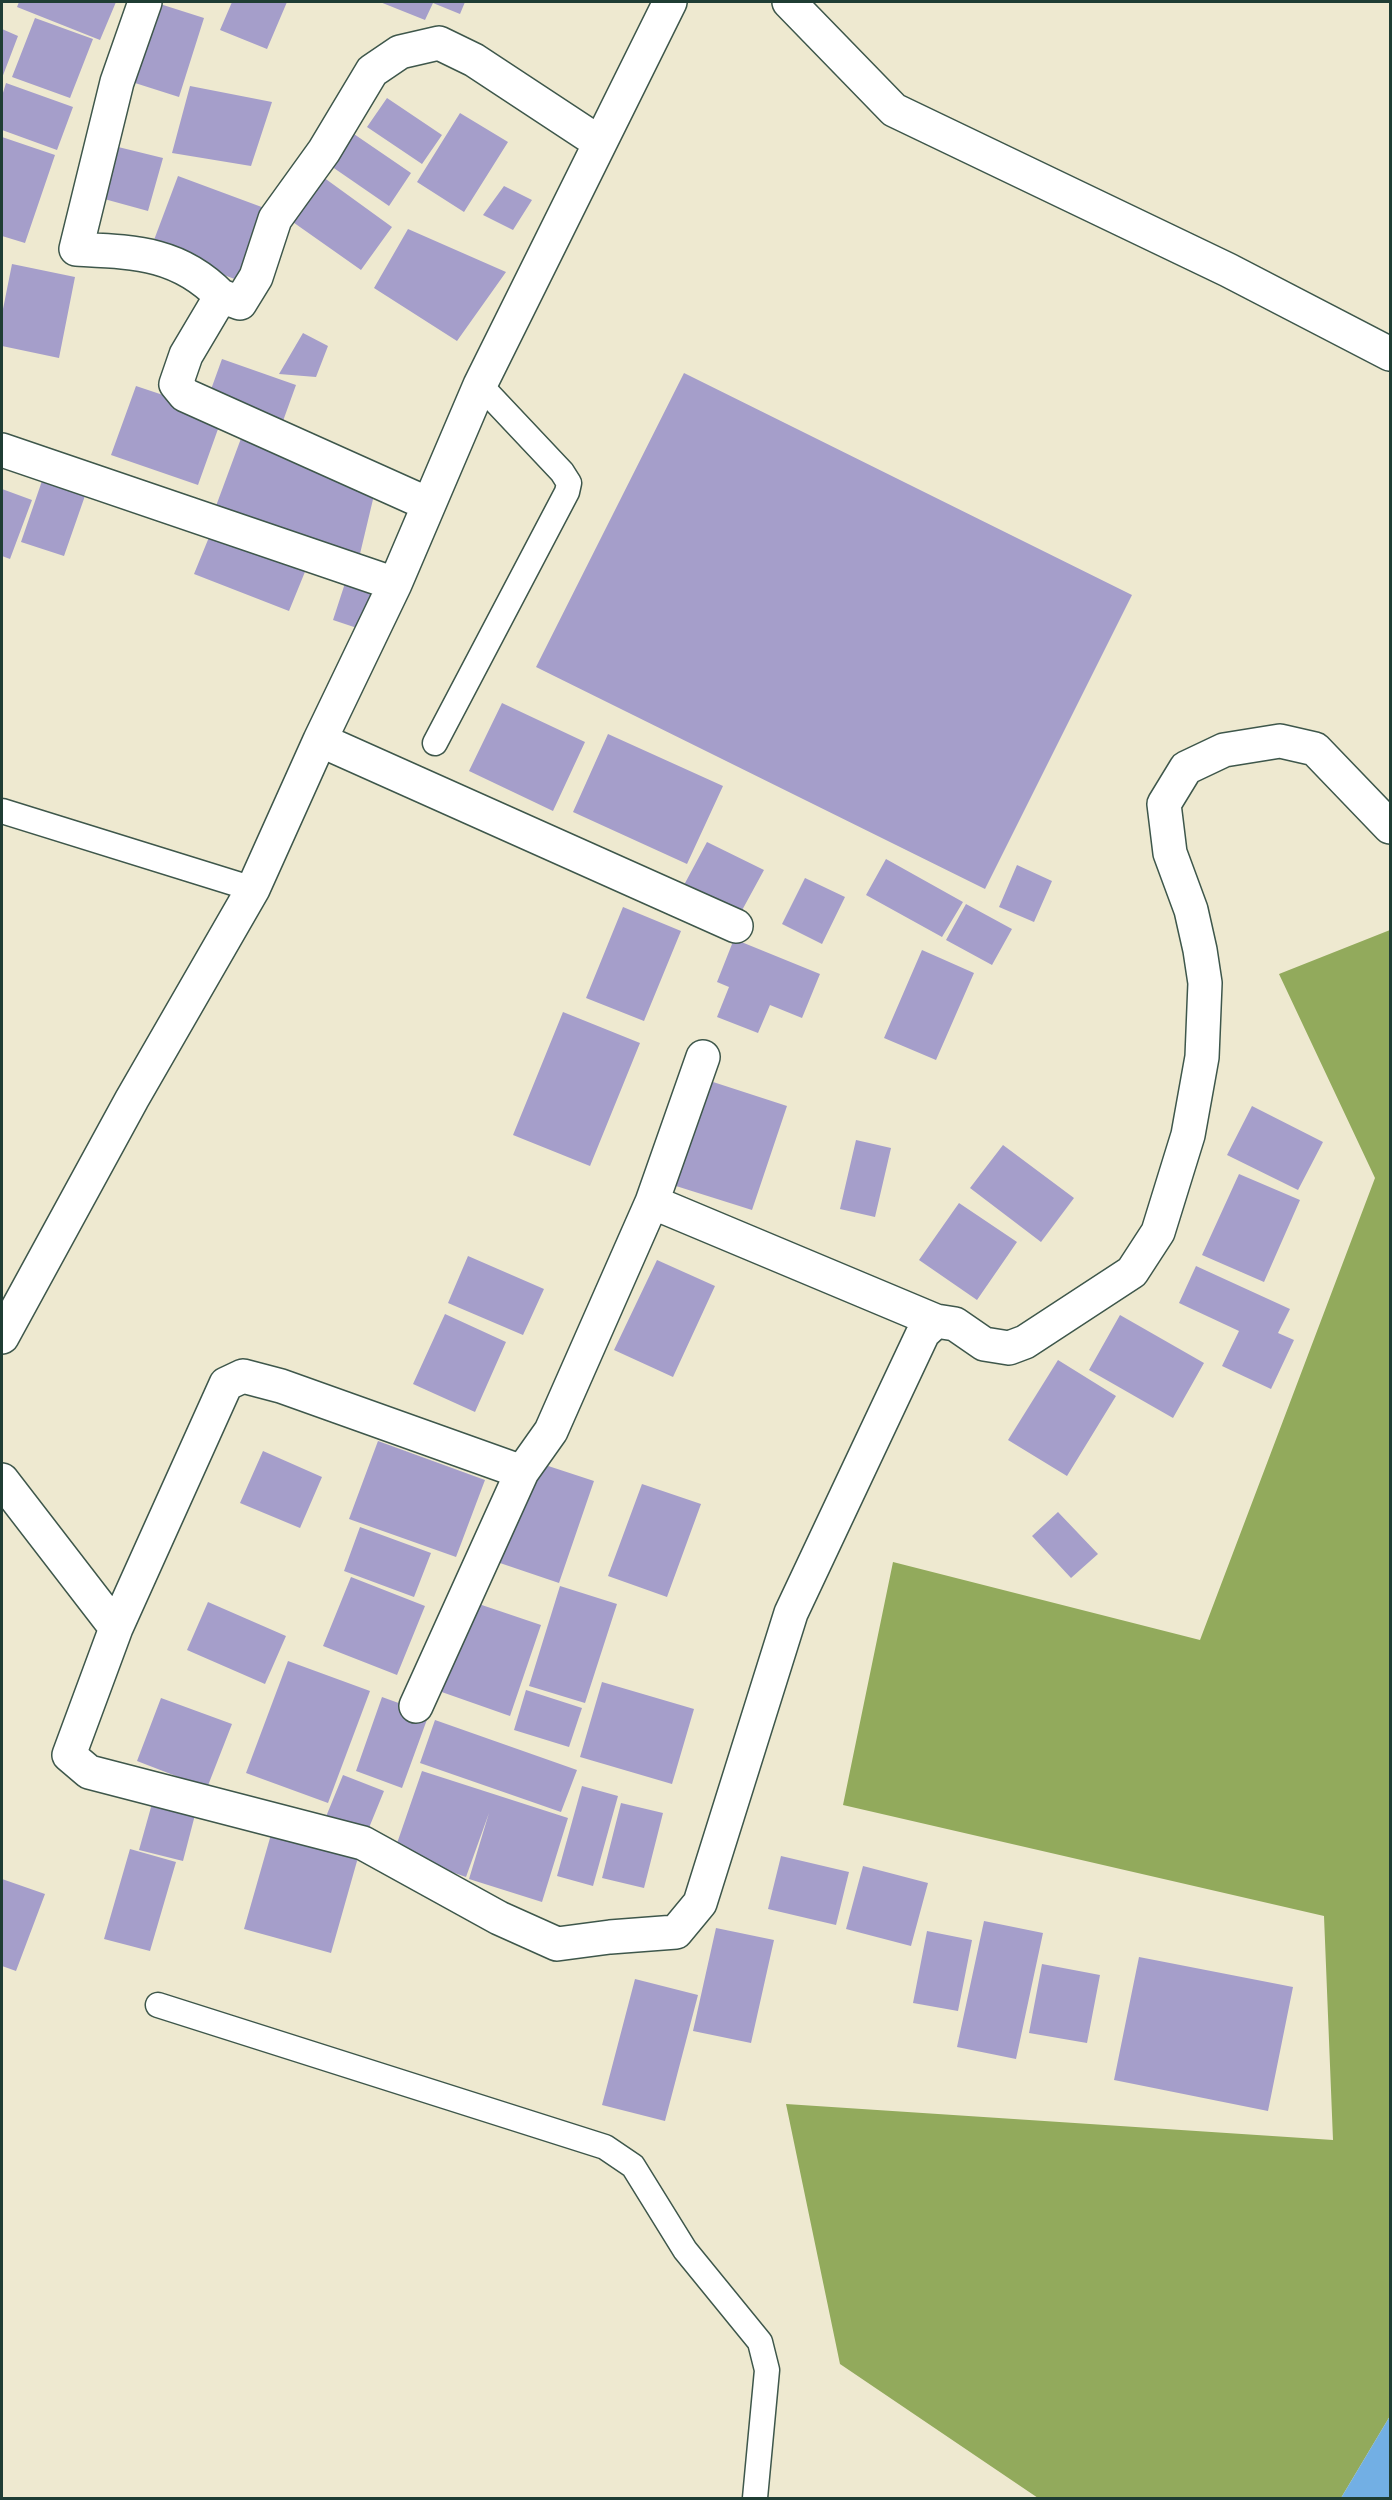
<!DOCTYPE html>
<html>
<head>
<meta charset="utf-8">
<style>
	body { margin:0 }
	#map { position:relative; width:1392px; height:2500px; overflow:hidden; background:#eee9d0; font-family:Dekko,sans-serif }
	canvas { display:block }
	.frame { position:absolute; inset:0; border:3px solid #1f3d34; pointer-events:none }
</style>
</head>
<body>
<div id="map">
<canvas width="1392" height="2500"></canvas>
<div class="frame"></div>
</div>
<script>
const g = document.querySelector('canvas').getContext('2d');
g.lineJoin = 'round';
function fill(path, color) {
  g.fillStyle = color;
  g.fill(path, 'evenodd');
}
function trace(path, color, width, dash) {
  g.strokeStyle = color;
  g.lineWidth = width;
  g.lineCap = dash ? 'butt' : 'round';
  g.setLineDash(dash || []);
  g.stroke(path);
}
const forest = new Path2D(`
	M1390 930V2416L1341 2498H1038L840 2364 786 2104 1333 2140 1324 1916 843 1805 893 1562 1200 1640 1375 1178 1279 974Z`);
const water = new Path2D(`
	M1390 2416V2498H1341Z`);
const building = new Path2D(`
	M19 2H116L100 40 17 7Z
	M232 2H287L267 49 220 30Z
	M380 2H465L460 14 433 3 425 20Z
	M160 4 204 18 179 97 135 83Z
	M35 18 93 39 70 98 12 77Z
	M2 29 18 36 2 78Z
	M6 83 73 107 57 150 2 130V96Z
	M190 86 272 102 251 166 172 153Z
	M387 98 442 135 422 164 367 127Z
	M460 113 508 142 464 212 417 182Z
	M351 132 411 173 389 206 328 164Z
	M2 137 55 155 25 243 2 236Z
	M110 145 163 158 148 211 97 197Z
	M178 176 267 209 240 281 151 248Z
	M323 177 392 227 361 270 290 220Z
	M504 186 532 200 513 230 483 215Z
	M408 229 506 272 457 341 374 288Z
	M12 264 75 277 59 358 2 346V314Z
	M303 333 328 346 316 377 279 374Z
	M222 359 296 385 283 421 209 395Z
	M684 373 1132 595 985 889 536 667Z
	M136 386 223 415 198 485 111 455Z
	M243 433 375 491 359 558 216 506Z
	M44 475 87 490 64 556 21 542Z
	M2 489 32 500 10 559 2 556Z
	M214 525 309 562 289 611 194 574Z
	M348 574 374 583 360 629 333 620Z
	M502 703 585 742 553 811 469 771Z
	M608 734 723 786 687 864 573 812Z
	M707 842 764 870 740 914 684 885Z
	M886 859 963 902 942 937 866 895Z
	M1017 865 1052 881 1034 922 999 907Z
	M805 878 845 897 822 944 782 924Z
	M966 904 1012 929 992 965 946 940Z
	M623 907 681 931 644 1021 586 998Z
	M734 939 820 974 802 1018 770 1005 758 1033 717 1017 729 987 717 982Z
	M922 950 974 973 936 1060 884 1038Z
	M563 1012 640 1043 590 1166 513 1135Z
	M710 1081 787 1106 752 1210 676 1186Z
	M1252 1106 1323 1142 1298 1190 1227 1155Z
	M856 1140 891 1148 875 1217 840 1209Z
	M1003 1145 1074 1198 1041 1242 970 1188Z
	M1239 1174 1300 1200 1264 1282 1202 1255Z
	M959 1203 1017 1242 977 1300 919 1260Z
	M468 1256 544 1289 523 1335 448 1303Z
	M657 1260 715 1286 673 1377 614 1350Z
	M1196 1266 1290 1309 1278 1333 1294 1340 1271 1389 1222 1366 1239 1331 1179 1303Z
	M445 1314 506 1342 475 1412 413 1384Z
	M1120 1315 1204 1363 1173 1418 1089 1370Z
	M1058 1360 1116 1396 1067 1476 1008 1440Z
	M378 1441 485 1480 456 1557 349 1519Z
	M263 1451 322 1477 300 1528 240 1503Z
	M533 1461 594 1481 559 1583 497 1562Z
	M642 1484 701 1504 667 1597 608 1576Z
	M1058 1512 1098 1554 1071 1578 1032 1536Z
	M360 1527 431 1553 414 1597 344 1571Z
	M351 1577 425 1606 397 1675 323 1646Z
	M560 1586 617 1604 585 1703 529 1686Z
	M467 1600 541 1625 510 1716 436 1690Z
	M208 1602 286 1636 265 1684 187 1650Z
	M288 1661 370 1691 328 1803 246 1773Z
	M602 1682 694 1709 672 1784 580 1757Z
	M526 1690 582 1708 569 1747 514 1730Z
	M382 1697 429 1714 402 1788 356 1771Z
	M161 1698 232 1724 207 1788 137 1761Z
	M435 1720 577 1770 561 1812 420 1763Z
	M422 1771 568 1818 542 1902 469 1879 489 1813 466 1877 394 1852Z
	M343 1775 384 1791 364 1840 323 1824Z
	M582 1786 618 1796 593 1886 557 1876Z
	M153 1800 196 1811 183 1861 139 1850Z
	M621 1803 663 1813 644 1888 602 1878Z
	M274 1824 361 1847 331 1953 244 1929Z
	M130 1849 176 1862 150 1951 104 1939Z
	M781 1856 849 1872 836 1925 768 1909Z
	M863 1866 928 1883 911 1946 846 1929Z
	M2 1879 45 1894 16 1971 2 1966Z
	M984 1921 1043 1933 1016 2059 957 2047Z
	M716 1928 774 1940 751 2043 693 2031Z
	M927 1931 972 1940 958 2011 913 2003Z
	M1139 1957 1293 1987 1268 2111 1114 2080Z
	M1042 1964 1100 1975 1087 2043 1029 2033Z
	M635 1979 698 1995 665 2121 602 2105Z`);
const lane = new Path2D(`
	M435 743 567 492 569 483 562 472 480 385
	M2 811 253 889
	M158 2005 605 2147 633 2166 685 2250 760 2342 767 2370 755 2498`);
const street = new Path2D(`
	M145 2 117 82 76 249C133 252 178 252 221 296
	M789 2 894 110 1228 270 1390 354
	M2 450 395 584
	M428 504 185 395 176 384 186 355 221 296 240 303 256 277 275 219 324 151 372 71 400 52 439 43 474 60 600 143
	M320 740 736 926
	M652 1202 936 1321
	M2 1337 132 1099 253 889 320 740 395 584 480 385 670 2
	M2 1480 116 1628 69 1755 89 1772 363 1843 499 1918 557 1944 610 1937 676 1932 700 1903 791 1613 923 1333 936 1321 955 1324 984 1344 1009 1348 1025 1342 1132 1272 1158 1232 1188 1135 1202 1057 1205 983 1200 950 1191 910 1170 853 1164 804 1186 768 1224 750 1280 741 1315 749 1390 827
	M116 1628 226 1384 243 1376 281 1386 522 1472 551 1431 652 1202 703 1057
	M416 1706 522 1472`);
fill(forest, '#92aa5c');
fill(water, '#72afe4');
fill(building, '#a59eca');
trace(lane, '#3e574b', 27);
trace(street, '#3e574b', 36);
trace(lane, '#fff', 24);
trace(street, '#fff', 33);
</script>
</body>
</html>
